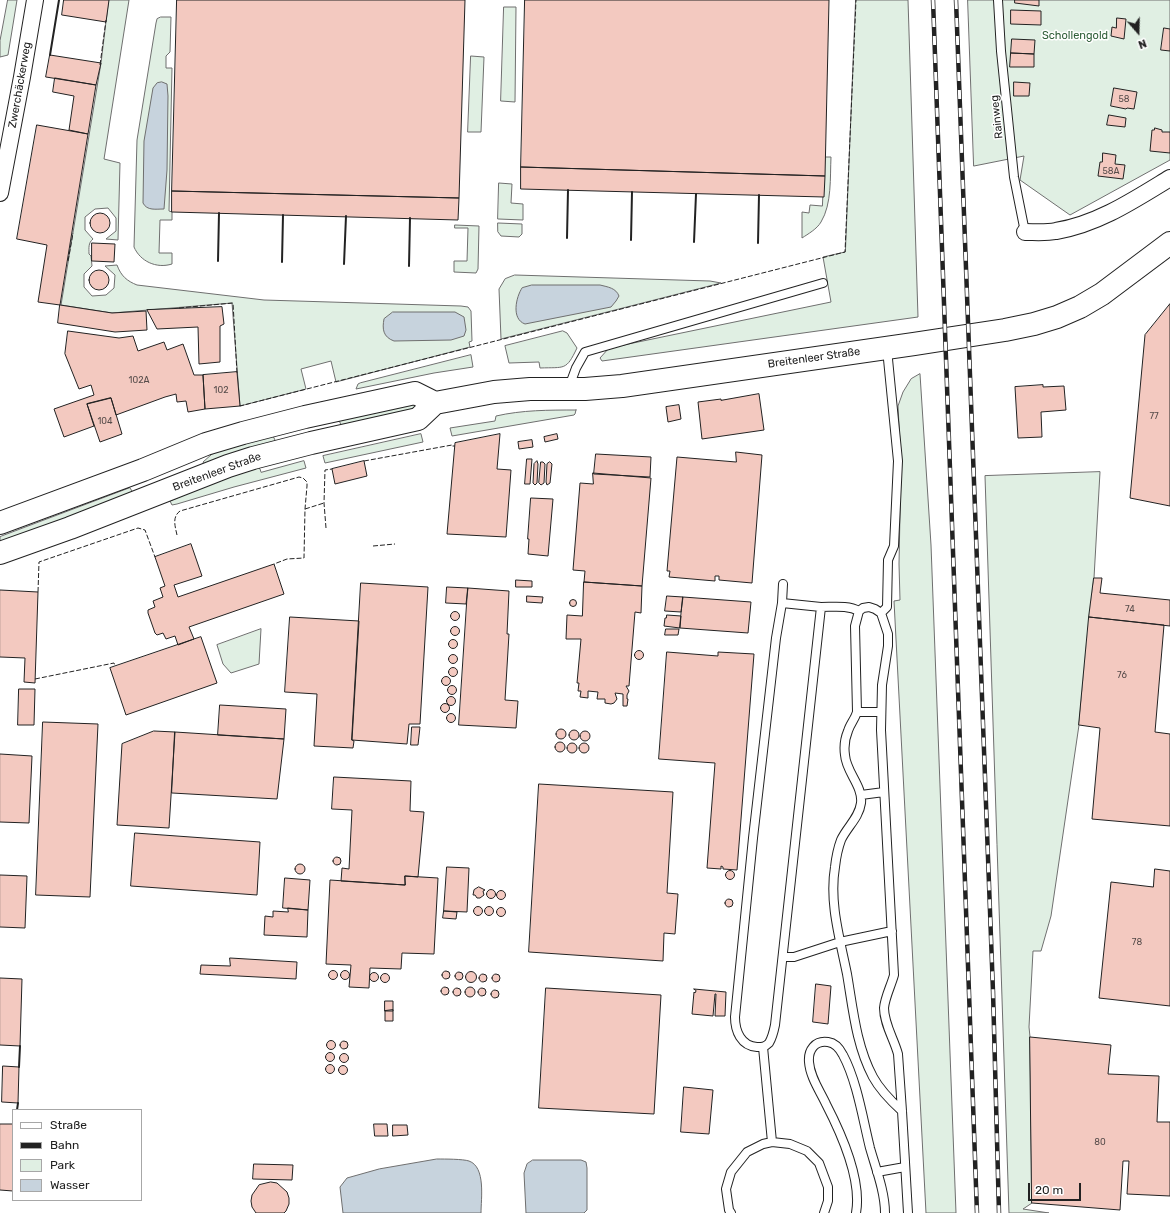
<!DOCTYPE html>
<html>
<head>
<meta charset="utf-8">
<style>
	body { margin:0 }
	#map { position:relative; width:1170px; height:1213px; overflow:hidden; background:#fff; font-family:Rubik,sans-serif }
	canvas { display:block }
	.legend { position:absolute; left:12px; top:1109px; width:130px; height:92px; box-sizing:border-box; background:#fff; border:1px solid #a7a7a7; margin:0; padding:5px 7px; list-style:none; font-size:12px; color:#222 }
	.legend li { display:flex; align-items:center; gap:8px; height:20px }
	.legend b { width:20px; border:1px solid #a7a7a7 }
	.north { position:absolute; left:1118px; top:12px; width:40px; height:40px; -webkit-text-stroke:3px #fff; paint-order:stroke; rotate:160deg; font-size:11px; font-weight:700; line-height:16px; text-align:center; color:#222 }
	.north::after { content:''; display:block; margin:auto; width:14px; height:18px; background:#222; clip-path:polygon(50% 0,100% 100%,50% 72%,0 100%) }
	.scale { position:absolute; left:1028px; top:1183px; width:53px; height:18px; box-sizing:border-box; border:2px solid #222; border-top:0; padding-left:5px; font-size:12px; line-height:14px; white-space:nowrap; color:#222; -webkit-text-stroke:3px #fff; paint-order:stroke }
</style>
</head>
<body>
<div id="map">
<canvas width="1170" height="1213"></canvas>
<ul class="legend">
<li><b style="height:5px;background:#fff"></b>Straße</li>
<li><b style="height:5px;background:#222"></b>Bahn</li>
<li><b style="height:11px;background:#e0efe3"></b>Park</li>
<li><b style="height:11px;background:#c7d3dd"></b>Wasser</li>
</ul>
<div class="north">N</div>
<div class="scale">20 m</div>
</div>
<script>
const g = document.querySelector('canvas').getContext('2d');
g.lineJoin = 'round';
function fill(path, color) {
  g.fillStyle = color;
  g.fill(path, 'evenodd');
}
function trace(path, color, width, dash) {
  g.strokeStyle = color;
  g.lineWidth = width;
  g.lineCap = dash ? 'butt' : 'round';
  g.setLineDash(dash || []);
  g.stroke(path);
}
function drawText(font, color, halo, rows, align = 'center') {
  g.font = font + ' Rubik,sans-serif';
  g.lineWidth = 3;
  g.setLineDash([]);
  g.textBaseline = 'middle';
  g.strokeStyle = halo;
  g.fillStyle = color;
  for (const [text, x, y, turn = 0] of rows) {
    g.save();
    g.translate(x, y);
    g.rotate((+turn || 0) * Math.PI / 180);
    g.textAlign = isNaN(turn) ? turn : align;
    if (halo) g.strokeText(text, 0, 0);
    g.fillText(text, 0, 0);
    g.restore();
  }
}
const green = new Path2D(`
	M8 0H17L8 55 0 57V41Z
	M109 0H129L104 159 120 163 118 240 106 239 116 231V218L108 208 95 209 85 217V230L93 239C88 243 89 248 89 254L91 256 92 266 84 274V287L92 296 106 295 114 288 115 275 105 266 117 265C121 276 127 281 137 285L264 300 461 306 468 307 471 311 472 341 469 342 470 347 336 382 331 361 301 369 306 389 240 406 232 303 112 313 61 305 101 63Z
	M856 0H908L918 317 602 361 600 358 609 348 831 302 823 257 845 252Z
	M968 0H1170V160L1070 215 1020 180 1024 156 974 166Z
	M504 7H516L515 102 501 101Z
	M161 17H171L170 52 166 56V68H172L169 211 172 212V220H160L159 253H172V264C156 269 140 261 134 247L137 140 156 23 157 19Z
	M471 56 484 57 481 132H468Z
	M825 157H831C830 177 832 204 821 222 817 229 808 234 802 238V212L809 213 810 205 822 206Z
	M499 183 512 184 511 203 523 204V220L498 219Z
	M498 223 522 224V234L519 237 501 236 498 232Z
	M455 225 479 226 478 269 476 273 454 272V261H467L468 228H455Z
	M515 275 710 281 721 283 501 339 499 289 505 279Z
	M563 331 567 333 577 348C566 371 565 367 540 368L539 362 509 363 505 346Z
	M471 355 473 367 434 373 356 389 358 384 360 383Z
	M920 374 931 545 956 1213H926L894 601 900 600 899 564 901 463 898 406 903 392 911 379Z
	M413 403 416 406V409L341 425 339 420Z
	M576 410 575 414 574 415 452 436 450 428 495 421 496 416C522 410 549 410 576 410Z
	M421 434 423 442 325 463 323 456Z
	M273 436 275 440 274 442 204 464 203 462 212 454 222 449Z
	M304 461 306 468 234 487 177 504 172 505 170 501 215 482 258 467 260 469 261 472Z
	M1100 472 1094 578 1079 725 1051 916 1041 951H1033L1029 1027 1030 1037 1032 1203 1023 1209 1049 1213H1009L985 476Z
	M130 488 132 491 133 493 0 544V537Z
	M261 629 259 664 231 673 223 664 217 645Z`);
const water = new Path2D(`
	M162 82 167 84 168 96 167 170 164 209C156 209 147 211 143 203L144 141 153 88 157 83Z
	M532 285H600C608 287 616 288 619 296L616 301 611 307 525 324C511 319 516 297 522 288Z
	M393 312H455L464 317 466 330 464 336 451 340 394 341C383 337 382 329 384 319Z
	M437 1159C445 1159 463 1159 469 1161 486 1167 481 1199 481 1213H343L340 1187 347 1178 379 1169Z
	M533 1160H581L586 1162 587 1168V1210L584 1213H526L524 1173 527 1164Z`);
const building = new Path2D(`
	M64 0H109L106 22 62 15Z
	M177 0H465L459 198 172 191Z
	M525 0H829L825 176 521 167Z
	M1015 0H1039V6L1015 3Z
	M1011 10 1041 11V25L1011 24Z
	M1117 18 1126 19 1124 39 1111 36 1112 27 1116 28Z
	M1164 28 1170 29V51L1161 50Z
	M1012 39 1035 40 1034 54 1011 53Z
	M1011 53 1034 54V67H1010Z
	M50 55 101 63 96 85 46 77Z
	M55 78 96 85 88 134 69 130 74 96 53 92Z
	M1014 82 1030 83 1029 96H1014Z
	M1114 88 1137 92 1134 109 1127 108 1126 109 1111 106Z
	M1109 115 1126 118 1125 127 1107 125Z
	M37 125 88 134 60 305 38 302 47 245 17 239Z
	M1155 128 1162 130V132H1170V153L1150 151 1152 130H1154Z
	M1103 153 1116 155 1115 164 1125 165 1123 179 1098 176 1100 162H1102Z
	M521 167 825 176 824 197 521 189Z
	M172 191 459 198 458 220 172 212Z
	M90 223a10 10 0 1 1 20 0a10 10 0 1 1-20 0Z
	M92 243 115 244 114 262 92 261Z
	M89 280a10 10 0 1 1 20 0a10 10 0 1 1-20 0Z
	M1170 304V506L1130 498 1145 335Z
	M60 305 112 313 146 311 147 330 115 332 58 323Z
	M222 307 224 324 220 326V362L199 364 198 327 157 329 147 310Z
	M68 331 119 338 133 336 138 351 164 342 167 350 183 344 194 375H203L205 409 188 412 186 401 177 402 176 394 165 397 116 415 111 398 87 404 94 426 64 437 54 409 94 395 91 385 79 389 65 354Z
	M237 372 240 406 205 409 203 375Z
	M1043 385V387L1064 386 1066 410 1041 412 1042 437 1018 438 1015 387Z
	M759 394 764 430 702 439 698 402 721 399V400Z
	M111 398 122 434 100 442 87 404Z
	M679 405 681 419 668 422 666 407Z
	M500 434 497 469 511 470 506 537 447 534 455 443Z
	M557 434 558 439 545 442 544 437Z
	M532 440 533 447 519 449 518 442Z
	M736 452 762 455 752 583 719 580V576H715V581L669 577 670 571H667L677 457 736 462Z
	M596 454 651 457 650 477 594 474Z
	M527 459H532L530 484H525Z
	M364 461 367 476 335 484 332 469Z
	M537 461 538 464 537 483 535 485 533 483 534 464Z
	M541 462H543L545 464 544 483 541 485 539 483Z
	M550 462 552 464 550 483 547 485 546 482 547 464Z
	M593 473 651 478 642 586 584 582 585 571 573 570 580 483 593 484Z
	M531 498 553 499 548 556 528 554 529 539H528Z
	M191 544 202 576 174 585 178 597 274 564 284 594 189 627 194 639 178 645 175 636 166 639 163 633 157 635 155 633 148 613V610L155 607 153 601 163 597 160 588 165 586 155 557Z
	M1094 578H1102L1100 593 1170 600V626L1089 617Z
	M516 580 532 581V587H516Z
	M584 582 642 586 641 613 635 612 629 686H626L629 691 627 695V699H628L627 706H623V694L615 693 617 699 614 703 611 704 605 703V699H597L598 692 588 691V698L580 697 581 691H578L579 683H577L581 639H566L567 615 582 616Z
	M361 583 428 587 420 724H409L407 744 352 740Z
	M447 587 468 588 466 604 446 603Z
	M468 588 509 591 507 634H509L505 700 518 701 516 728 459 725Z
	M0 590 38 592 35 683 24 682 25 658 0 657Z
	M527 596 543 597 542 603 527 602Z
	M667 596 683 597 681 612 665 611Z
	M683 597 751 602 748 633 680 628Z
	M569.5 603a3.5 3.5 0 1 1 7 0a3.5 3.5 0 1 1-7 0Z
	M450.5 616a4.5 4.5 0 1 1 9 0a4.5 4.5 0 1 1-9 0Z
	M667 615 681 616 680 628 664 626 665 618H666Z
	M290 617 359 621 352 740 354 741 353 748 314 746 317 694 285 692Z
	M1089 617 1164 625 1155 732 1170 734V826L1092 819 1100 728 1079 725Z
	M450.5 631a4.5 4.5 0 1 1 9 0a4.5 4.5 0 1 1-9 0Z
	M666 629H679L678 635H665Z
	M201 637 217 683 126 715 110 668Z
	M448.5 644a4.5 4.5 0 1 1 9 0a4.5 4.5 0 1 1-9 0Z
	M634.5 655a4.5 4.5 0 1 1 9 0a4.5 4.5 0 1 1-9 0Z
	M667 652 718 656V652L754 654 737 870 723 869V867L721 866V869L707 868 715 763 659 759Z
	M448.5 659a4.5 4.5 0 1 1 9 0a4.5 4.5 0 1 1-9 0Z
	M448.5 672a4.5 4.5 0 1 1 9 0a4.5 4.5 0 1 1-9 0Z
	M441.5 681a4.5 4.5 0 1 1 9 0a4.5 4.5 0 1 1-9 0Z
	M447.5 690a4.5 4.5 0 1 1 9 0a4.5 4.5 0 1 1-9 0Z
	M19 689H35L34 725H18Z
	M446.5 701a4.5 4.5 0 1 1 9 0a4.5 4.5 0 1 1-9 0Z
	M440.5 708a4.5 4.5 0 1 1 9 0a4.5 4.5 0 1 1-9 0Z
	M220 705 286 709 284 739 218 735Z
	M446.5 718a4.5 4.5 0 1 1 9 0a4.5 4.5 0 1 1-9 0Z
	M43 722 98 724 90 897 36 895Z
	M412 727H420L418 745H411Z
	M556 734a5 5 0 1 1 10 0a5 5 0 1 1-10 0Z
	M569 735a5 5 0 1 1 10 0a5 5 0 1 1-10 0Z
	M580 736a5 5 0 1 1 10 0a5 5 0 1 1-10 0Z
	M154 731 175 732 169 828 117 825 122 744Z
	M175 732 284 739 277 799 172 793Z
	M555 747a5 5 0 1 1 10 0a5 5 0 1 1-10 0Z
	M567 748a5 5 0 1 1 10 0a5 5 0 1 1-10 0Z
	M579 748a5 5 0 1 1 10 0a5 5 0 1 1-10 0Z
	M0 754 32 756 29 823 0 822Z
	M334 777 411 781 410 811 424 812 418 877 405 876V885L341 881 342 868 349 869 352 810 332 809Z
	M539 784 673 792 667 893 678 894 675 934 664 933 663 961 529 952Z
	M135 833 260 842 257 895 131 886Z
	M333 861a4 4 0 1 1 8 0a4 4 0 1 1-8 0Z
	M295 869a5 5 0 1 1 10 0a5 5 0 1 1-10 0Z
	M447 867 469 868 467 912 444 911Z
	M1155 869 1170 871V1006L1099 998 1111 882 1153 887Z
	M725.5 875a4.5 4.5 0 1 1 9 0a4.5 4.5 0 1 1-9 0Z
	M0 875 27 876 25 928 0 927Z
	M405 876 438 878 434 954 402 953 401 969 370 968 369 988 349 987 351 965 326 964 330 880 405 885Z
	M285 878 310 880 308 910 283 908Z
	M479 887 485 890 483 891 484 895 480 898H477L475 895H473L474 890Z
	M486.5 894a4.5 4.5 0 1 1 9 0a4.5 4.5 0 1 1-9 0Z
	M496.5 895a4.5 4.5 0 1 1 9 0a4.5 4.5 0 1 1-9 0Z
	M725 903a4 4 0 1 1 8 0a4 4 0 1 1-8 0Z
	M484.5 911a4.5 4.5 0 1 1 9 0a4.5 4.5 0 1 1-9 0Z
	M473.5 911a4.5 4.5 0 1 1 9 0a4.5 4.5 0 1 1-9 0Z
	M496.5 912a4.5 4.5 0 1 1 9 0a4.5 4.5 0 1 1-9 0Z
	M288 908 308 910 307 937 264 935 265 916 273 917V911L288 912Z
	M444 911 457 912 456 919 443 918Z
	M230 958 297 962 296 979 200 974 201 965 230 966Z
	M328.5 975a4.5 4.5 0 1 1 9 0a4.5 4.5 0 1 1-9 0Z
	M340.5 975a4.5 4.5 0 1 1 9 0a4.5 4.5 0 1 1-9 0Z
	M442 975a4 4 0 1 1 8 0a4 4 0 1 1-8 0Z
	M465.5 977a5.5 5.5 0 1 1 11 0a5.5 5.5 0 1 1-11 0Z
	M455 976a4 4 0 1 1 8 0a4 4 0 1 1-8 0Z
	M369.5 977a4.5 4.5 0 1 1 9 0a4.5 4.5 0 1 1-9 0Z
	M380.5 978a4.5 4.5 0 1 1 9 0a4.5 4.5 0 1 1-9 0Z
	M492 978a4 4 0 1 1 8 0a4 4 0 1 1-8 0Z
	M479 978a4 4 0 1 1 8 0a4 4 0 1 1-8 0Z
	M0 978 22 979 20 1046 0 1045Z
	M816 984 831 986 828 1024 813 1022Z
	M441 991a4 4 0 1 1 8 0a4 4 0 1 1-8 0Z
	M465 992a5 5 0 1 1 10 0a5 5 0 1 1-10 0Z
	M453 992a4 4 0 1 1 8 0a4 4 0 1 1-8 0Z
	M478 992a4 4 0 1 1 8 0a4 4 0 1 1-8 0Z
	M546 988 661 995 654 1114 539 1108Z
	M694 989 726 992 725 1016H715L716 994H715L713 1016 692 1014 694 992 695 993 696 991Z
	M491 994a4 4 0 1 1 8 0a4 4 0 1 1-8 0Z
	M385 1001H393V1011H385Z
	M393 1010V1021H385V1011Z
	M1030 1037 1111 1045 1108 1074 1159 1076 1157 1122H1170V1196L1127 1194 1129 1161H1123L1120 1210 1032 1203Z
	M326.5 1045a4.5 4.5 0 1 1 9 0a4.5 4.5 0 1 1-9 0Z
	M340 1045a4 4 0 1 1 8 0a4 4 0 1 1-8 0Z
	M325.5 1057a4.5 4.5 0 1 1 9 0a4.5 4.5 0 1 1-9 0Z
	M339.5 1058a4.5 4.5 0 1 1 9 0a4.5 4.5 0 1 1-9 0Z
	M325.5 1069a4.5 4.5 0 1 1 9 0a4.5 4.5 0 1 1-9 0Z
	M338.5 1070a4.5 4.5 0 1 1 9 0a4.5 4.5 0 1 1-9 0Z
	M3 1066 19 1067 18 1103 2 1102Z
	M684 1087 713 1090 709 1134 681 1132Z
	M0 1124H13V1191L0 1190Z
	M374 1124H387L388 1136H375Z
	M393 1125H407L408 1135 393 1136Z
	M254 1164 293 1165 292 1180 253 1179Z
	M271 1182 277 1183 287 1192 289 1198V1204L286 1211 284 1213H256L252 1207 251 1201 252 1195 259 1185Z`);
const lane = new Path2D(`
	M998 0 1001 51 1014 177 1025 232
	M569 387 576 368 585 352 823 283
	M782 603 821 607 775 1025C774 1030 772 1038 769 1043 765 1047 762 1047 757 1047 741 1046 735 1031 735 1017L753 838 776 638 782 603 783 584
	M821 607C834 607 848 605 859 611
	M881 613 887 607 888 560 894 546 898 461 887 349
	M857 712H881
	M861 795 884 792
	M783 957H794L840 942 892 931
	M763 1047 772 1142
	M902 1111C891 1101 880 1090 873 1077 856 1045 853 1009 847 974 840 939 829 903 835 867 836 858 838 848 841 840 847 827 859 818 861 803 863 786 846 772 845 755 844 748 845 738 848 731 850 724 855 719 857 712L855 626 859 611 863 608 869 607 875 609 881 613 888 634V646L882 685 881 730 894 975C891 986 885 997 884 1008 884 1024 894 1039 898 1054L902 1111 908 1213
	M877 1172 905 1167
	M731 1213 729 1210 726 1189 731 1172 747 1152 763 1144 772 1142 790 1144 807 1151 819 1163 828 1187V1201L824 1213
	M856 1213C862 1180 841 1133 826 1104 820 1091 810 1077 809 1062 808 1050 815 1040 828 1042 835 1043 840 1049 843 1055 857 1081 863 1120 870 1148 876 1169 885 1192 885 1213`);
const street = new Path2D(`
	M0 193 22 77 35 0
	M1025 232C1035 232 1046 233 1056 231 1098 224 1134 200 1170 178`);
const secondary = new Path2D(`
	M0 523 143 470 206 444 243 433 305 417 415 393 435 403
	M0 553 70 528 228 466 253 458 311 443 418 419 435 403 494 392 530 389H585L622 386 914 344 1005 330 1034 324 1057 317 1080 307 1102 294 1170 243`);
const rail = new Path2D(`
	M933 0 977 1213
	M956 0 993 991 999 1213`);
const fence = new Path2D(`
	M100 65 106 20
	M68 261 73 233
	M179 308 233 303 237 373
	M240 405V406L845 252 856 0
	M364 461 452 445V446H455
	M305 509 324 503
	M326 528 324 503 325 470 332 469
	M177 535C175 526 172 517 180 511L299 477 303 478 307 482V486L305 509 304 558 287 559 274 564
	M373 546 395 544
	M38 592 39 562 138 528 145 530 155 557
	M35 679 114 663 115 666`);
const wall = new Path2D(`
	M50 55 59 0
	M567 238 568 190
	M631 240 632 192
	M694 242 696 194
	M758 243 759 195
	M218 261 219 213
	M282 262 283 215
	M344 264 346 216
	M409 266 410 218
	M19 1067 20 1046
	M17 1110 18 1103`);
const numberNames = [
	["58",1124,99],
	["58A",1111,171],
	["102A",139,380],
	["102",221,390],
	["77",1154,416],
	["104",105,421],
	["74",1130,609],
	["76",1122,675],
	["78",1137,942],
	["80",1100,1142]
];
const parkNames = [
	["Schollengold",1075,36]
];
const streetNames = [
	["Zwerchäckerweg",20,85,-80],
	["Rainweg",997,117,-96],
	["Breitenleer Straße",814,358,-8],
	["Breitenleer Straße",217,472,-20]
];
fill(green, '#e0efe3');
trace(green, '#6f6f6f', 1);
fill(water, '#c7d3dd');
trace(water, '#6f6f6f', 1);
fill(building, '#f3c9c0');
trace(building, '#222', 1);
trace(lane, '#222', 10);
trace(street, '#222', 18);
trace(secondary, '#222', 24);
trace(lane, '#fff', 8);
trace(street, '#fff', 16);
trace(secondary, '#fff', 22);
trace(rail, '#222', 4.5);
trace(rail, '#fff', 3, [9]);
trace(fence, '#222', 1, [5, 2]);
trace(wall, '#222', 2);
drawText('9px', '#564c4a', null, numberNames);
drawText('11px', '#2f5e38', '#fff', parkNames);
drawText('11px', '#222', '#fff', streetNames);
</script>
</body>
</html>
